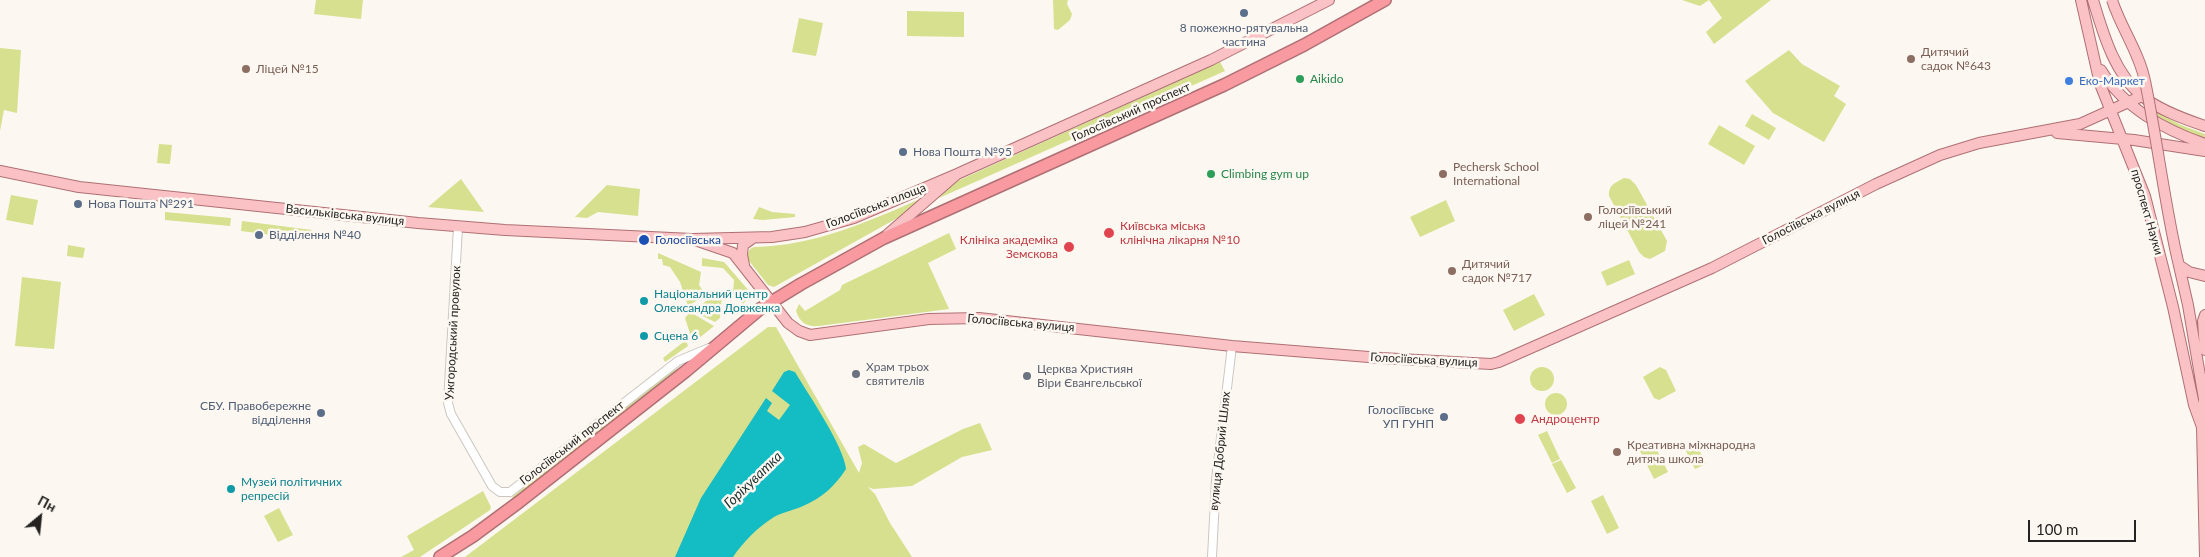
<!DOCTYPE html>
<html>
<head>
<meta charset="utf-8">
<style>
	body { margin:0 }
	#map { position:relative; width:2205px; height:557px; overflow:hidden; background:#fcf7f1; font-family:Lato,sans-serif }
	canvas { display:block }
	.north { position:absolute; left:15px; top:492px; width:50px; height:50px; -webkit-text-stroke:4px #fcf7f1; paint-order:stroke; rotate:28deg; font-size:14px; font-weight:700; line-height:20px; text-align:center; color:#252321 }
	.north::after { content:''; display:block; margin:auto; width:18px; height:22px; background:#252321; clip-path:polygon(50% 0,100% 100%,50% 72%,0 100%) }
	.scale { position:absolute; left:2028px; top:520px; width:108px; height:22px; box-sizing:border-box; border:2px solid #252321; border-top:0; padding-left:6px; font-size:15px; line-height:18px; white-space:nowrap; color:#252321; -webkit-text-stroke:4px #fcf7f1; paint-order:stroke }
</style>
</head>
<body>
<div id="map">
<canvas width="2205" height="557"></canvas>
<div class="north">Пн</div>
<div class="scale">100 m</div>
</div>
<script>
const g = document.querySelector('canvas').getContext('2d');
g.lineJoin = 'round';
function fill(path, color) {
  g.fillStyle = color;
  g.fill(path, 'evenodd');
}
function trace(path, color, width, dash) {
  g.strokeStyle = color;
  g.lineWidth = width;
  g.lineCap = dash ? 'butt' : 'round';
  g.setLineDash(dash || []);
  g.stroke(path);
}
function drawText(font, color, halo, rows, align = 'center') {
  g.font = font + ' Lato,sans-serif';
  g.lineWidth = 5;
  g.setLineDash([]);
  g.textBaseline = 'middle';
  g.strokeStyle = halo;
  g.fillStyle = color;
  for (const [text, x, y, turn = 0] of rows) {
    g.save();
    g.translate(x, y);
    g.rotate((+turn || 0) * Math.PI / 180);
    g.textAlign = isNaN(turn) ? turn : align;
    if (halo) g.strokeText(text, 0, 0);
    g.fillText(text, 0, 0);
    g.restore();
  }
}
const green = new Path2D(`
	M316 0H363L361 19 314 14Z
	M1053 0H1068L1067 4 1072 14 1070 20 1058 30 1054 29Z
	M1682 0H1771L1714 44 1706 32 1722 18 1709 0 1700 6Z
	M907 11 964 12V37L907 36Z
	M799 18 823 23 816 56 792 52Z
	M0 48 21 50 17 113 4 110 0 131Z
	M1789 50 1802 64 1840 86 1834 96 1846 104 1824 142 1773 113 1745 81Z
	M1220 62 1225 71 939 198 953 183Z
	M2155 111 2181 125 2205 134V138L2180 129 2155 115Z
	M1752 114 1776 128 1769 140 1745 126Z
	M1719 125 1755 146 1744 165 1708 144Z
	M159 144 172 145 170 164 157 163Z
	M1624 178 1630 179 1636 185 1667 241 1665 251 1650 259 1644 257 1639 252 1609 196C1608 185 1615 183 1624 178Z
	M461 179 484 212 428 207Z
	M607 185 640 189 638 216 598 212 587 218 575 217Z
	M11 195 38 200 33 225 6 220Z
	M920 199 901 216 774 287 768 285 746 257 750 249 754 247C814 246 867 222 920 199Z
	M1446 200 1455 221 1420 237 1410 217Z
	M759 207 772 212 795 214V217L763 220 753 219Z
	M165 212 231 218 230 226 165 220Z
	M242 221 312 230 311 240 241 231Z
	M949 233 956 249 928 263 949 309 819 326C807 327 800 323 796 311L799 304 805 311 840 290 842 285Z
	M68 245 85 248 83 258 67 256Z
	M658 253 701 272 699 285 706 295 688 306 680 282 670 267 663 265 662 259H658Z
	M702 258 724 262 750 292 749 297 743 304 733 292 734 280 723 268 702 266Z
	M1629 260 1635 274 1607 286 1601 272Z
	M22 277 61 282 54 349 15 346Z
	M1534 294 1545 315 1514 331 1503 310Z
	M715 295H722L720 318 715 322 692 311Z
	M690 312 714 326 693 343 685 318Z
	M768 327H776L859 473 862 463 858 447 864 444 896 463 963 429 980 423 992 450 962 457 912 486 873 489 868 487 875 494 890 523 912 557H465Z
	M686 340 688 346 665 362 663 358Z
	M681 367 514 499 512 497 669 373Z
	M1660 367 1666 370 1676 391 1659 400 1654 398 1643 377Z
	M1530 379a12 12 0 1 1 24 0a12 12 0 1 1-24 0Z
	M1545 404a11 11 0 1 1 22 0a11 11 0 1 1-22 0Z
	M1547 431 1560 459 1552 463 1538 435Z
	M1695 441 1706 464 1695 469 1684 447Z
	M1654 444 1668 472 1654 479 1640 451Z
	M1561 460 1576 488 1567 493 1552 464Z
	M483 491 491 507 490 510 420 557H401L414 550 407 536Z
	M1603 495 1619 528 1607 534 1591 501Z
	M279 508 293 535 278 542 264 516Z`);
const water = new Path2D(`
	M789 370 795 372C808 394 844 446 846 469 835 486 822 498 803 506 794 510 783 512 774 517 758 527 744 541 733 557H675L701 498 766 398 772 403 767 411 779 420 790 405 772 391 784 372Z`);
const minor = new Path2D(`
	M458 227 448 403 451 414 492 486 500 492H510L678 361 709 348
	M1212 557 1216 480 1232 346`);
const major = new Path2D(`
	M2081 0 2100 84 2145 196 2173 307 2194 405 2202 427
	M2093 0C2103 33 2114 73 2142 96 2159 110 2184 119 2205 126
	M2101 70C2124 108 2163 129 2205 144
	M2057 133 2134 140 2205 151
	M0 171 79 187 418 223 505 230 692 239 772 237 805 232 854 218 957 174
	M888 234 957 174 1211 60 1329 0
	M692 239 733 253 788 323 799 331 810 335 929 319 979 318 1232 346 1381 358 1491 364 1499 362 1712 268 1876 184 1940 155 1979 143 2080 124 2142 96
	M2177 257 2188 305 2204 399 2202 427 2205 557
	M744 265 742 255 743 245 753 238
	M2180 266 2189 272 2205 276
	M2205 315 2203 321 2205 350`);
const highway = new Path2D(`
	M440 557 473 536 519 502 686 371 760 309 801 284 884 238 1224 85 1304 45 1385 0`);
const majorBridge = new Path2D(`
	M2112 0C2121 28 2139 52 2145 81 2157 139 2164 199 2177 257`);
const markers = [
	[1244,13,5,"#5c6f8a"],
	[1911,59,5,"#8d6e63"],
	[246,69,5,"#8d6e63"],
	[1300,79,5,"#2e9e5b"],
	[2069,81,5,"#3f7fe0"],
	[903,152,5,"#5c6f8a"],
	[1211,174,5,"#2e9e5b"],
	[1443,174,5,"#8d6e63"],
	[78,204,5,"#5c6f8a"],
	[1588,217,5,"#8d6e63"],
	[1109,233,6,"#e0444e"],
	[259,235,5,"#5c6f8a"],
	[644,240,6,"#1a4fb4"],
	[1069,247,6,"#e0444e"],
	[1452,271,5,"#8d6e63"],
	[644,301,5,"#0f9aa8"],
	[644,336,5,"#0f9aa8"],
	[856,374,5,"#6b7280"],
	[1027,376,5,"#6b7280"],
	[321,413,5,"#5c6f8a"],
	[1444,417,5,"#5c6f8a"],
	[1520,419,6,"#e0444e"],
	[1617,452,5,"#8d6e63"],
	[231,489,5,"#0f9aa8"]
];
const serviceNames = [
	["8 пожежно-рятувальна",1244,28,"center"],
	["частина",1244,42,"center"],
	["Нова Пошта №95",913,152],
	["Нова Пошта №291",88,204],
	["Відділення №40",269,235],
	["СБУ. Правобережне",311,406,"right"],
	["відділення",311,420,"right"],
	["Голосіївське",1434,410,"right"],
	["УП ГУНП",1434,424,"right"]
];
const educationNames = [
	["Дитячий",1921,52],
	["садок №643",1921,66],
	["Ліцей №15",256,69],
	["Pechersk School",1453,167],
	["International",1453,181],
	["Голосіївський",1598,210],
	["ліцей №241",1598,224],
	["Дитячий",1462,264],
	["садок №717",1462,278],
	["Креативна міжнародна",1627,445],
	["дитяча школа",1627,459]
];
const leisureNames = [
	["Aikido",1310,79],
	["Climbing gym up",1221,174]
];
const shopNames = [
	["Еко-Маркет",2079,81]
];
const streetNames = [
	["Голосіївський проспект",1131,112,-24],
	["Голосіївська площа",876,206,-21],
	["проспект Науки",2147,212,74],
	["Васильківська вулиця",345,215,6],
	["Голосіївська вулиця",1811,217,-27],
	["Голосіївська вулиця",1021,323,5],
	["Ужгородський провулок",453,333,-87],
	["Голосіївська вулиця",1424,360,3],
	["Голосіївський проспект",572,443,-38],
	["вулиця Добрий Шлях",1220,451,-84]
];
const healthNames = [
	["Київська міська",1120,226],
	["клінічна лікарня №10",1120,240],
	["Клініка академіка",1058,240,"right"],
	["Земскова",1058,254,"right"],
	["Андроцентр",1531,419]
];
const transitNames = [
	["Голосіївська",655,240]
];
const cultureNames = [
	["Національний центр",654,294],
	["Олександра Довженка",654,308],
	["Сцена 6",654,336],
	["Музей політичних",241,482],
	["репресій",241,496]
];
const worshipNames = [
	["Храм трьох",866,367],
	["святителів",866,381],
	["Церква Християн",1037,369],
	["Віри Євангельської",1037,383]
];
const waterNames = [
	["Горіхуватка",753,480,-44]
];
fill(green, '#d7e08e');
fill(water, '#14bcc4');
trace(minor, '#ccc6c1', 10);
trace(major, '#af7074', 12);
trace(highway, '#af7074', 14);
trace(minor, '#fff', 8);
trace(major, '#fbc2c6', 10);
trace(highway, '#f999a0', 11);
trace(majorBridge, '#af7074', 12, []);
trace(majorBridge, '#fbc2c6', 10);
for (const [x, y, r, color] of markers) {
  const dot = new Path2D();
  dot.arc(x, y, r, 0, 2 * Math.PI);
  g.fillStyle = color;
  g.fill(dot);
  trace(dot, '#fcf7f1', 2);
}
drawText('12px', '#4e5e75', '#fcf7f1', serviceNames, 'left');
drawText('12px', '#785e54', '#fcf7f1', educationNames, 'left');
drawText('12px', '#27864d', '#fcf7f1', leisureNames, 'left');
drawText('12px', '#366cbe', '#fcf7f1', shopNames, 'left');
drawText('12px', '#252321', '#fcf7f1', streetNames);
drawText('12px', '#be3a42', '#fcf7f1', healthNames, 'left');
drawText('12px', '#164399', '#fcf7f1', transitNames, 'left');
drawText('12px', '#0d838f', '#fcf7f1', cultureNames, 'left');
drawText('12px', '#5b616d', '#fcf7f1', worshipNames, 'left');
drawText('italic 14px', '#1a3233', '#fcf7f1', waterNames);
</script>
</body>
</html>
